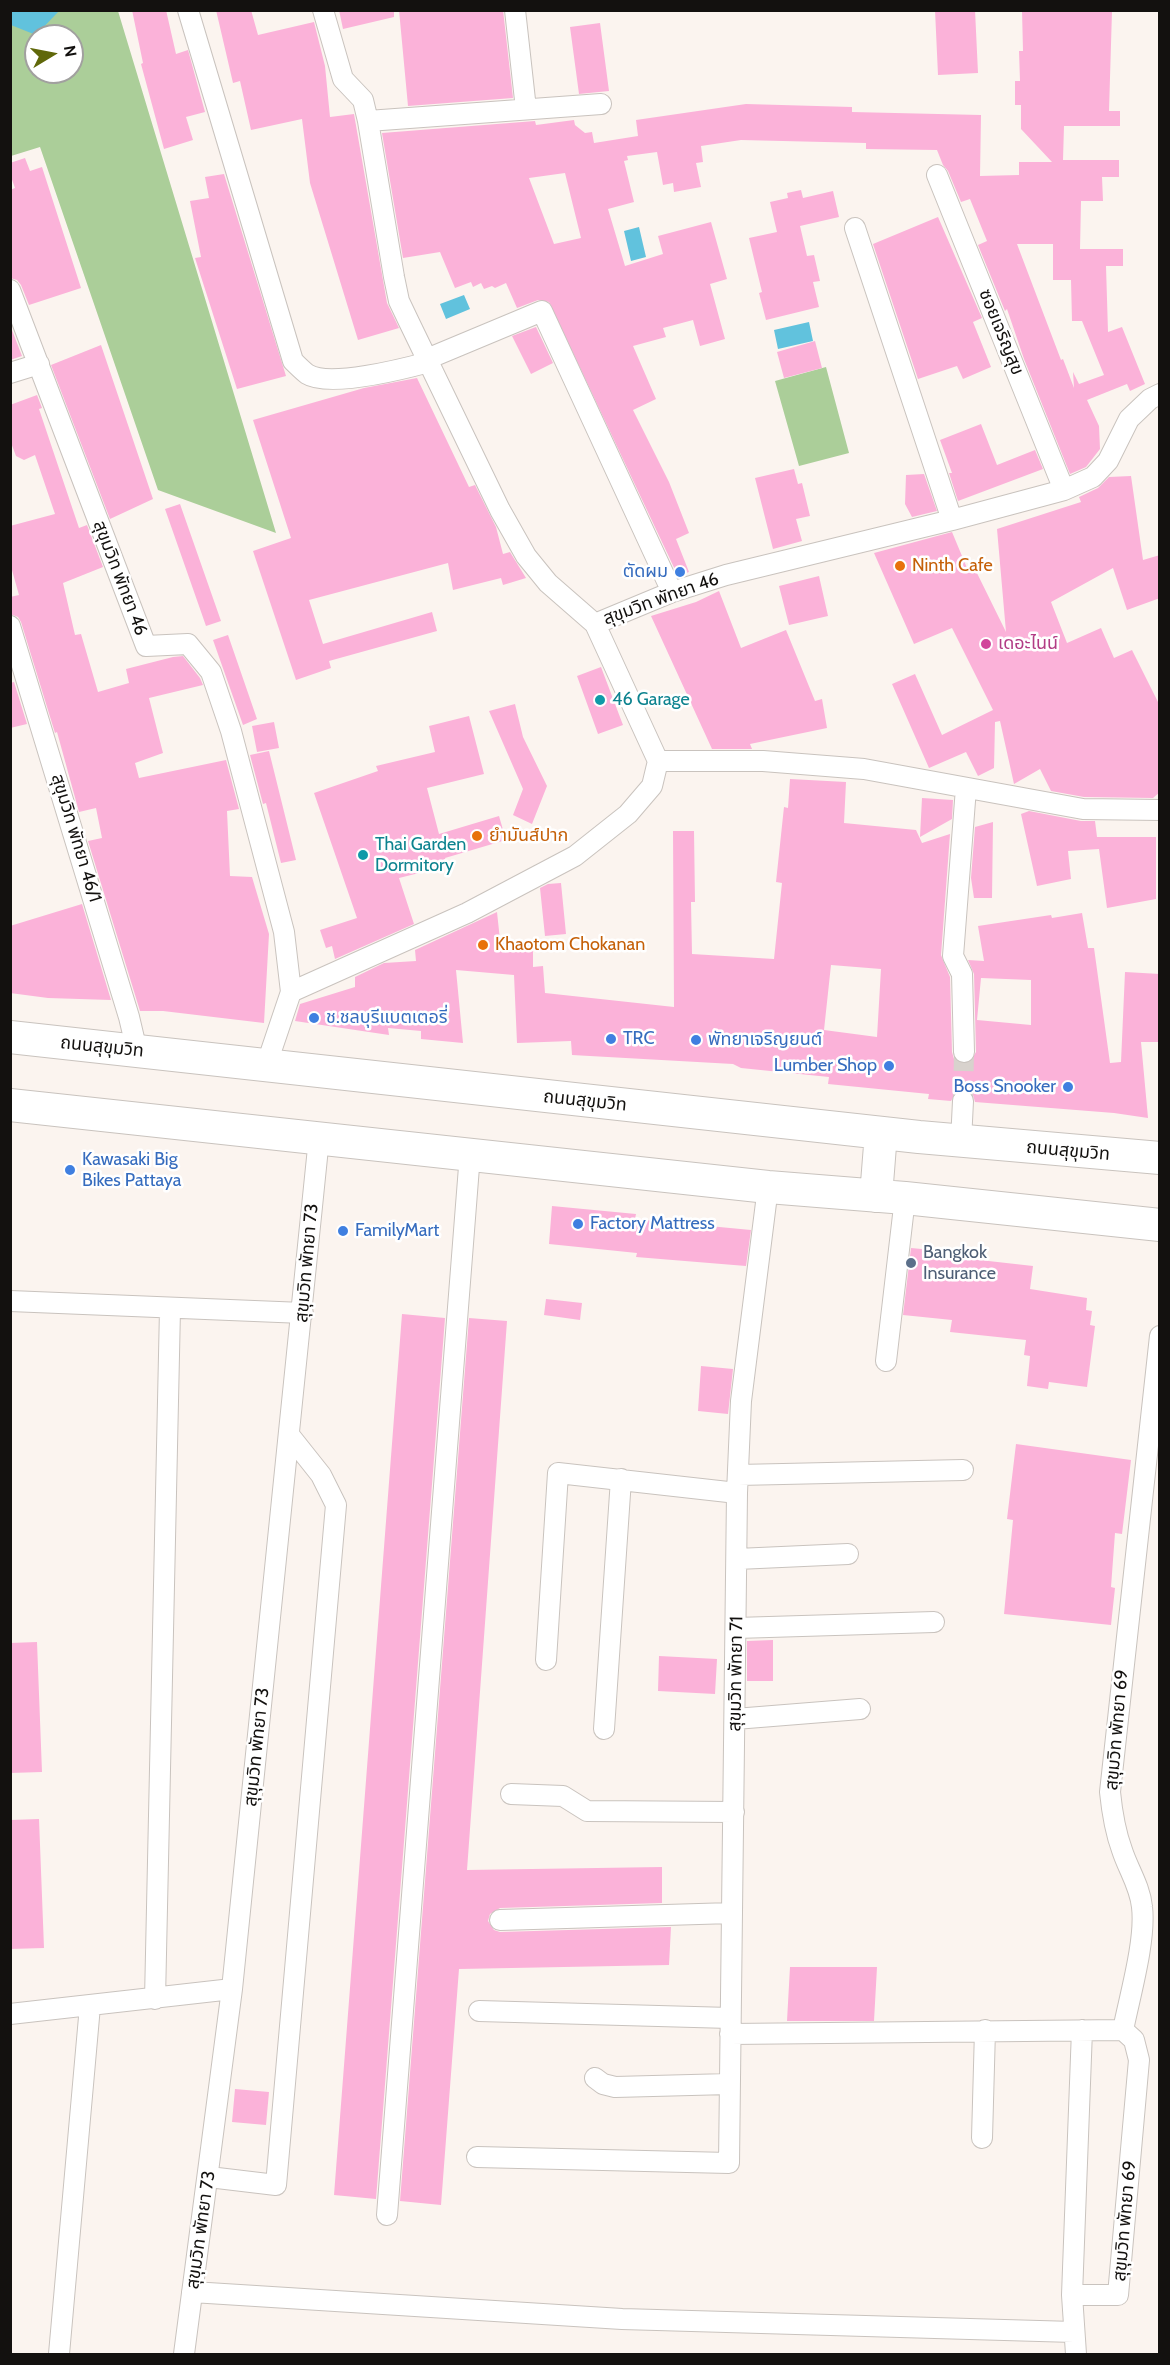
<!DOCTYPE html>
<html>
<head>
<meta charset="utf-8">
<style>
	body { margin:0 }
	#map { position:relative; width:1170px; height:2365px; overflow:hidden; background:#fbf4ef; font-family:Cabin,sans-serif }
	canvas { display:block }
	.frame { position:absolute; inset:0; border:12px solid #13110f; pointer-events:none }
	.north { position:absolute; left:24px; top:24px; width:60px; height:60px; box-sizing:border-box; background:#fff; border:2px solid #a1a09f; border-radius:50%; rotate:80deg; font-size:16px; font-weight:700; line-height:24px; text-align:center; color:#13110f }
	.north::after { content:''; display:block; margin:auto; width:21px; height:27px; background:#60680a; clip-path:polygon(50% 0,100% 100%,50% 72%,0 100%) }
</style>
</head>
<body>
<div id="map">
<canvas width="1170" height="2365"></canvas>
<div class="frame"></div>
<div class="north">N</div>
</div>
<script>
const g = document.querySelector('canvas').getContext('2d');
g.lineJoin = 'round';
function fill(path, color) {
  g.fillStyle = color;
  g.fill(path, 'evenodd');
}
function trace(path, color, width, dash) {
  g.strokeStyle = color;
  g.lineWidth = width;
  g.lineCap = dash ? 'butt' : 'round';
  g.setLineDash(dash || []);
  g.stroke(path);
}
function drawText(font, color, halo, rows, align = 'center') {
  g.font = font + ' Cabin,"Noto Sans Thai",sans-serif';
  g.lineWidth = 5;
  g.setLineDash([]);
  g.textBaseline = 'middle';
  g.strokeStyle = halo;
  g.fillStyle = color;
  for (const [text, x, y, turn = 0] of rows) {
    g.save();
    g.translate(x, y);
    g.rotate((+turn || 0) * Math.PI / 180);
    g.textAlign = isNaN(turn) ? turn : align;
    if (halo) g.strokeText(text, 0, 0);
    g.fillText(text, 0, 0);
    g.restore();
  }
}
const green = new Path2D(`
	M10 11H118L276 533 158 490 40 147 11 156ZM36 36H72V72H36Z
	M826 367 849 453 799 466 775 381Z`);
const water = new Path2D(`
	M10 11 11 10 59 11 36 35 11 25Z
	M639 227 646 257 631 261 624 231Z
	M464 295 470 309 446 319 440 304Z
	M809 322 813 341 778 349 774 330Z`);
const building = new Path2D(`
	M132 10H166L176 54 188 50 205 112 186 117 193 140 164 149 141 64 143 63Z
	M216 10H251L258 35 314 22 325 66 330 117 354 114 387 303 399 328 358 340 310 183 302 119 251 130 240 81 233 83Z
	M339 10H394V17L343 29Z
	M399 10H503L513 98 408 106Z
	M935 10H975L978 73 938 75Z
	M1022 10 1112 11 1109 111H1120V126H1064L1063 160H1119V177H1102L1103 201H1081L1080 249H1123V266H1106L1108 332 1122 327 1145 384 1130 391 1127 384 1087 400 1099 426 1100 449 1086 467 1070 474 1024 359 1007 309 1005 311 978 245 987 241 970 199 961 202 948 171 943 165 937 150 866 149V143L741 140 701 146 703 162 696 163 701 187 674 192 673 183 663 185 657 152 627 156 628 160 624 161 634 202 608 209 625 266 663 254 658 236 711 222 727 279 710 284 725 339 700 346 693 320 663 328 666 337 633 346 656 399 633 410 669 482 689 533 676 539 689 572 678 576 549 302 538 300 517 308 506 283 495 288 492 286 484 289 481 283 473 287 471 282 455 288 440 252 403 258 382 133 535 121 536 125 574 120 575 125 585 133 592 132 594 143 638 136 636 120 746 104 852 107V112L981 115 980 176 1019 175V162H1052L1021 129V105H1015V81H1020L1019 51H1023ZM565 173 581 238 554 244 529 178ZM1017 244H1053V280H1071L1072 321H1082L1104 375 1079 384 1073 372 1074 388 1063 359 1061 360Z
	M600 23 609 91 579 94 570 27Z
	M25 158 30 171 42 167 81 288 29 305 21 285 17 280 10 278V190L15 188 10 174V163Z
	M224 174 286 376 237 389 195 258 201 257 190 201 209 198 205 177Z
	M801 190 803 198 833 191 839 217 800 226 807 256 814 255 820 281 813 282 819 307 766 320 759 293 762 292 749 238 777 232 770 202 788 198 787 193Z
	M938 217 982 318 973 322 991 367 963 379 957 366 918 379 873 244Z
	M10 325 22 356 10 360Z
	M536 327 553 363 531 374 512 336Z
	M815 341 822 368 784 378 777 352Z
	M101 345 153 499 110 519 51 365Z
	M417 378 469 487 475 485 496 527 503 554 510 552 526 578 503 585 501 578 453 590 448 563 309 600 323 644 432 612 437 631 329 661 331 668 296 680 253 551 291 538 253 420 364 388Z
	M37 395 42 408 39 409 79 528 87 525 103 567 63 583 75 635 81 634 98 692 129 683 126 669 173 657 183 656 200 678 203 685 149 698 163 753 135 763 139 778 226 760 239 809 227 811 230 876 252 877 269 934 264 1023 163 1011H140L88 841 102 838 96 808 79 812 57 732 55 733 21 622 18 617 10 614V597L19 595 10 563V526L55 514 35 455 24 460 16 456 10 440V405Z
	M981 424 997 465 1035 450 1043 469 958 501 949 473H952L940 440Z
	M794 469 798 484 802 483 810 516 796 519 802 541 773 549 755 478Z
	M924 474 937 511 912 517 905 504 906 475Z
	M1131 476 1143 560 1160 555V598L1127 610 1113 568 1051 602 1067 643 1101 628 1114 658 1132 650 1160 706V792L1153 798 1084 797 1051 791 1040 769 1014 784 1000 721 995 722 994 768 978 776 966 752 929 768 892 684 915 674 942 735 993 710 952 628 914 644 874 553 952 532 967 568 973 565 1006 632 997 529 1081 502 1079 497 1098 488 1109 477Z
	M180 504 221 621 206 626 165 509Z
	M819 576 828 616 789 625 779 586Z
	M719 591 741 648 786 630 815 701 822 699 827 728 750 744 752 749H712L651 616 696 602Z
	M228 635 257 719 243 725 213 640Z
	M601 667 623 725 598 734 577 676Z
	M14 682 27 724 10 728V683Z
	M515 704 523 737 547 786 532 824 513 815 523 789 489 711Z
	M469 716 484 774 427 788 439 834 499 816 506 840 445 858 447 866 399 878 414 924 335 959 332 946 326 948 320 930 357 918 314 793 378 771 376 766 435 752 429 726Z
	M274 722 279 748 257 752 252 726Z
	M269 751 296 860 281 863 266 803 263 804 250 755Z
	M790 779 846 782 844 823 916 830 922 843 950 834 941 955 950 977 952 1052 954 1059 959 1063 970 1062 976 1052 974 974 968 960 984 961 978 926 1051 915 1052 918 1082 913 1088 948H1094L1110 1063 1121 1062 1125 972 1160 974V1042H1141L1148 1118 1114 1113 975 1102 973 1095 964 1089 957 1091 951 1101 928 1099 929 1094 828 1084 829 1077 741 1068 733 1064 572 1055 571 1041 517 1043 514 975 456 970 463 1043 421 1039V1031L388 1028 389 1035 295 1021 300 1004 355 987V977L384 963 416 961 415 950 497 912 500 940 533 943V967L543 966 545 993 674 1007 673 831H694L695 902H691L692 954 774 959 782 883 776 882 784 807 788 808ZM831 965 881 969 877 1037 824 1030ZM981 978 1031 980V1025L977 1020Z
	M922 798 953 800 952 819 920 837Z
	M1029 811 1081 821H1095L1097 837H1156V899L1107 908 1099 849 1068 851 1071 879 1037 886 1021 814Z
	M993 822 992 898H974L971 878 975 827Z
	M561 883 566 934 545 936 540 888 548 884Z
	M82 904 111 1000 48 998 10 993V926Z
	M552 1206 636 1214 635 1219 751 1230 746 1266 636 1257 637 1253 549 1244Z
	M911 1248 953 1252V1257L1033 1266 1030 1289 1087 1298 1086 1310 1092 1311 1090 1325 1095 1326 1087 1387 1049 1382 1048 1389 1027 1386 1030 1356 1024 1355 1026 1340 950 1332 952 1320 903 1315Z
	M546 1299 582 1303 580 1320 544 1315Z
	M402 1314 445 1318 376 2199 334 2195Z
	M469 1318 507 1321 467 1870 662 1867V1903L500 1908 490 1914 488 1921 494 1930 500 1932 671 1927 669 1965 459 1969 441 2205 400 2201Z
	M701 1366 733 1369 728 1414 698 1411Z
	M1016 1444 1131 1460 1122 1534 1115 1533 1111 1587 1115 1588 1111 1625 1004 1614 1013 1520 1007 1519Z
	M773 1640V1681H747V1641Z
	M37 1642 42 1772 10 1773V1643Z
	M659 1656 717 1659 715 1694 658 1691Z
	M39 1819 44 1948 10 1949V1820Z
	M790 1967H877L874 2021H787Z
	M235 2089 269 2092 266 2125 232 2122Z`);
const minorTunnel = new Path2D(`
	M963 1101 964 1052`);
const minor = new Path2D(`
	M188 10 293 361C297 365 302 370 307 374 329 388 403 369 429 362
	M323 10 343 79 363 100 368 121 601 104
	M515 10 526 109
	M368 121 394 277 399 301 409 322 500 510 526 556 548 583 595 624
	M937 175 1064 490
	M855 228 952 520
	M10 290 146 646 188 644 211 672 231 731 284 932 291 992 266 1066
	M427 359 542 311 672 592
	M10 373 39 364
	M10 626 129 1017 137 1051
	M658 761H763L864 769 1083 809 1160 810
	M291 992 467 913 575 856 628 814 652 786 658 761 595 624 672 592 726 575 952 520 1064 490 1093 477 1108 461 1129 419 1150 399 1160 394
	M964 1052 962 974 953 956 966 788
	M961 1141 963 1101
	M10 1301 303 1313
	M886 1361 905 1198
	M738 1475 963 1470
	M737 1559 848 1554
	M736 1628 934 1622
	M546 1660 558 1473 737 1493
	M735 1719 860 1709
	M604 1729 621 1479
	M511 1794 563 1796 587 1811 734 1812
	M500 1920 732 1913
	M155 1999 170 1309
	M479 2011 730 2018
	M10 2014 232 1989
	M1123 2030C1130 1995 1146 1940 1142 1907 1140 1886 1128 1869 1122 1850 1115 1831 1112 1812 1110 1792L1160 1336
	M730 2034 1123 2030
	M595 2078 603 2084 615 2087 729 2084
	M982 2138 985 2030
	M477 2157 729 2163 737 1493 741 1401 768 1187
	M209 2177 276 2185 336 1505 321 1475 290 1436
	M387 2215 470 1154
	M192 2292 622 2319 1074 2332
	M1072 2295H1118L1139 2060 1134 2040 1123 2030
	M59 2354 90 2006
	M184 2354 232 1989 319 1138
	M1076 2354 1072 2295 1082 2030`);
const trunk = new Path2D(`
	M10 1037 919 1137 1160 1158
	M10 1105 768 1187 905 1198 1160 1225
	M876 1196 881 1133`);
const markers = [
	[900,566,6,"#e8710a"],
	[680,572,6,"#3f7fe0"],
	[986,644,6,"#d1479c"],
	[600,700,6,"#0f9aa8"],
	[477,836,6,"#e8710a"],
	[363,855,6,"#0f9aa8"],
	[483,945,6,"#e8710a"],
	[314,1018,6,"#3f7fe0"],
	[611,1039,6,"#3f7fe0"],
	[696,1040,6,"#3f7fe0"],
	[889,1066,6,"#3f7fe0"],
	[1068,1087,6,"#3f7fe0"],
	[70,1170,6,"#3f7fe0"],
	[578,1224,6,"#3f7fe0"],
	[343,1231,6,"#3f7fe0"],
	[911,1263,6,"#5c6f8a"]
];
const streetNames = [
	["ซอยเจริญสุข",1001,332,68],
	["สุขุมวิท พัทยา 46",120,578,69],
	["สุขุมวิท พัทยา 46",661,599,-20],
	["สุขุมวิท พัทยา 46/1",76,838,73],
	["ถนนสุขุมวิท",102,1047,6],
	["ถนนสุขุมวิท",585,1101,6],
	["ถนนสุขุมวิท",1068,1151,5],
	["สุขุมวิท พัทยา 73",307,1263,-85],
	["สุขุมวิท พัทยา 71",736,1674,-89],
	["สุขุมวิท พัทยา 69",1117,1730,-85],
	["สุขุมวิท พัทยา 73",257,1747,-84],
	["สุขุมวิท พัทยา 69",1125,2221,-85],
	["สุขุมวิท พัทยา 73",201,2230,-82]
];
const foodNames = [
	["Ninth Cafe",912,566],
	["ยำมันส์ปาก",489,836],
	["Khaotom Chokanan",495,945]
];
const shopNames = [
	["ตัดผม",668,572,"right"],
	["ช.ชลบุรีแบตเตอรี่",326,1018],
	["TRC",623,1039],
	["พัทยาเจริญยนต์",708,1040],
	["Lumber Shop",877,1066,"right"],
	["Boss Snooker",1056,1087,"right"],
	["Kawasaki Big",82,1160],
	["Bikes Pattaya",82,1181],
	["Factory Mattress",590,1224],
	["FamilyMart",355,1231]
];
const hotelNames = [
	["เดอะไนน์",998,644]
];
const cultureNames = [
	["46 Garage",612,700],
	["Thai Garden",375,845],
	["Dormitory",375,866]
];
const serviceNames = [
	["Bangkok",923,1253],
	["Insurance",923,1274]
];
fill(green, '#abce99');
fill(water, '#61c2dd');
fill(building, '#fbb2d9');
trace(minorTunnel, '#d8d2cd', 20, [20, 10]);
trace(minor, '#c9c3be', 22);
trace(trunk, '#c9c3be', 34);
trace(minor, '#fff', 20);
trace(trunk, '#fff', 32);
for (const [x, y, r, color] of markers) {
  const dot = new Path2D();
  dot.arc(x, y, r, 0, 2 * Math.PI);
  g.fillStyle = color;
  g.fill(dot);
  trace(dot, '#fff', 2);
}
drawText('18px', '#13110f', '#fff', streetNames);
drawText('18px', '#c56008', '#fff', foodNames, 'left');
drawText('18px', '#366cbe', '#fff', shopNames, 'left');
drawText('18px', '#b23c85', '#fff', hotelNames, 'left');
drawText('18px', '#0d838f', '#fff', cultureNames, 'left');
drawText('18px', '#4e5e75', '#fff', serviceNames, 'left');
</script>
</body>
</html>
